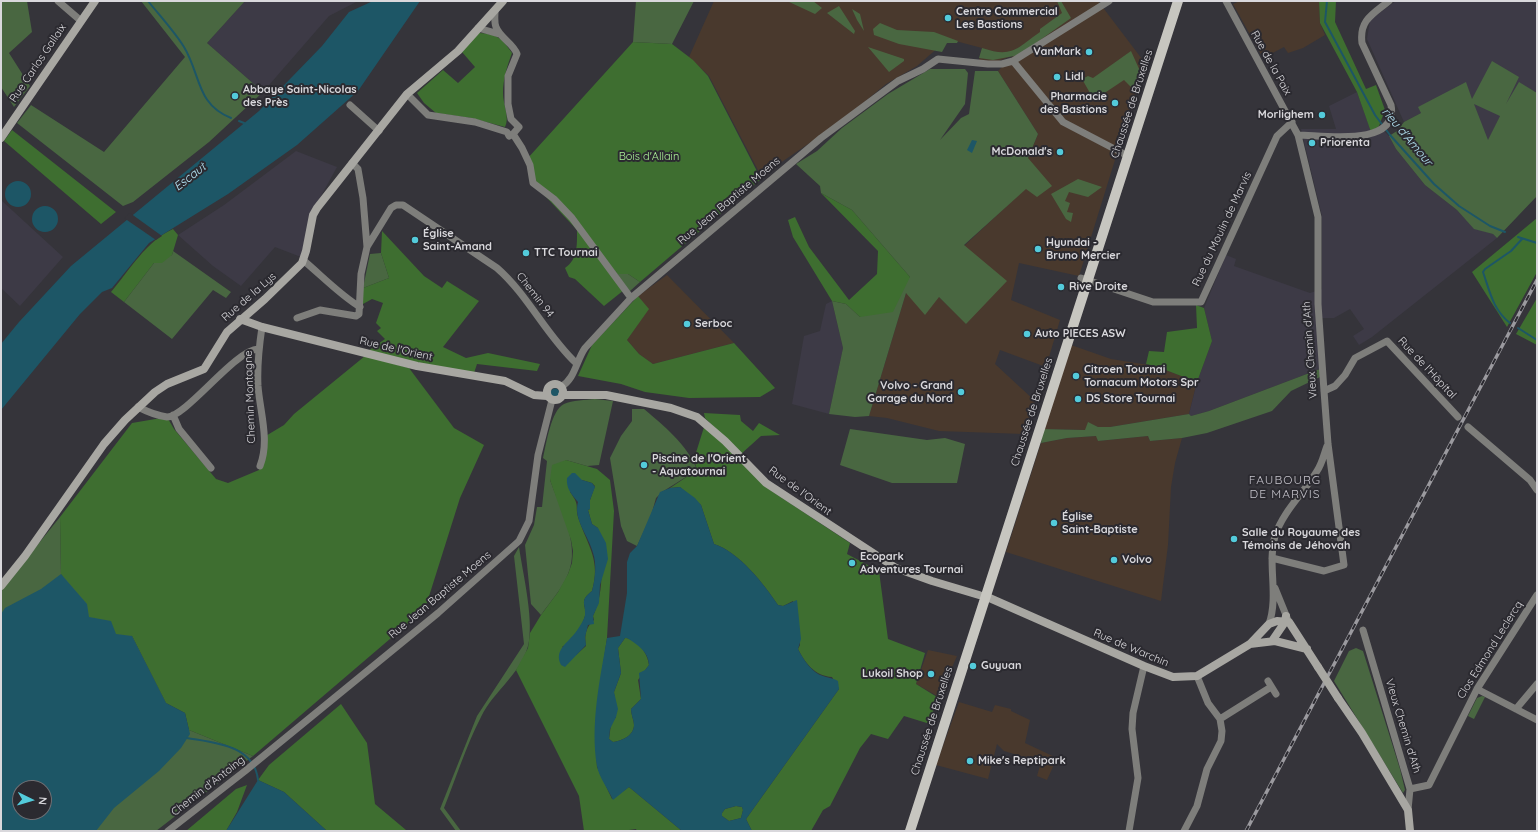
<!DOCTYPE html>
<html>
<head>
<meta charset="utf-8">
<style>
	body { margin:0 }
	#map { position:relative; width:1538px; height:832px; overflow:hidden; background:#35343a; font-family:Quicksand,sans-serif }
	canvas { display:block }
	.frame { position:absolute; inset:0; border:2px solid #d9d8dc; pointer-events:none }
	.north { position:absolute; left:12px; top:780px; width:40px; height:40px; box-sizing:border-box; background:#2b2a30; border:1px solid #717075; border-radius:50%; rotate:95deg; font-size:11px; font-weight:700; line-height:16px; text-align:center; color:#d9d8dc }
	.north::after { content:''; display:block; margin:auto; width:14px; height:18px; background:#53cbdb; clip-path:polygon(50% 0,100% 100%,50% 72%,0 100%) }
</style>
</head>
<body>
<div id="map">
<canvas width="1538" height="832"></canvas>
<div class="frame"></div>
<div class="north">N</div>
</div>
<script>
const g = document.querySelector('canvas').getContext('2d');
g.lineJoin = 'round';
function fill(path, color) {
  g.fillStyle = color;
  g.fill(path, 'evenodd');
}
function trace(path, color, width, dash) {
  g.strokeStyle = color;
  g.lineWidth = width;
  g.lineCap = dash ? 'butt' : 'round';
  g.setLineDash(dash || []);
  g.stroke(path);
}
function drawText(font, color, halo, rows, align = 'center') {
  g.font = font + ' Quicksand,sans-serif';
  g.lineWidth = 4;
  g.setLineDash([]);
  g.textBaseline = 'middle';
  g.strokeStyle = halo;
  g.fillStyle = color;
  for (const [text, x, y, turn = 0] of rows) {
    g.save();
    g.translate(x, y);
    g.rotate((+turn || 0) * Math.PI / 180);
    g.textAlign = isNaN(turn) ? turn : align;
    if (halo) g.strokeText(text, 0, 0);
    g.fillText(text, 0, 0);
    g.restore();
  }
}
const commercial = new Path2D(`
	M714 1H1098L1145 63 1079 276 1019 263 1011 300 1060 320 1046 367 1000 350 995 364 1035 401 1024 434 939 431 887 418 869 416 906 293 939 297 967 324 964 246 1026 188 1028 158 1038 134 998 71 1014 55 996 62 979 60 982 48 948 39 917 66 886 84 839 123 761 176 709 76 689 57Z
	M1240 1H1319L1320 23 1325 35 1303 48 1288 53 1284 47 1263 58 1233 4Z
	M667 275 734 343 653 364 639 354 627 340 648 309 638 296Z
	M1071 345 1111 359 1155 366 1197 382 1189 414 1110 427H1098L1088 423 1086 430 1043 429Z
	M1097 436 1098 441 1148 436 1150 441 1182 438 1175 463 1171 487 1168 545 1161 601 1006 552 1041 443 1067 438Z
	M928 650 957 656 939 697 916 684Z
	M959 702 992 712 995 705 1011 709V711L1030 720 1025 743 1057 758 1047 780 1037 776 1041 762 1004 751 997 744 988 779 936 765Z`);
const built = new Path2D(`
	M245 1H358L329 16 263 92 207 43Z
	M1396 1H1537V93L1519 83 1500 116 1488 141 1419 106 1421 113 1404 122 1367 39 1370 20Z
	M1357 92 1371 131 1379 126 1389 136 1396 149 1425 185 1457 210 1474 228 1493 234 1497 238 1372 337 1359 345 1353 336 1364 329 1350 309 1334 318H1316L1320 369 1209 411 1191 416 1189 414 1197 382 1212 341 1204 308 1226 255 1236 259 1234 266 1310 293 1322 289V216L1301 129H1336L1329 106Z
	M296 151 337 167 310 216 301 257 275 247 241 286 213 266 178 235 224 205Z
	M1 200 63 257 20 306 1 288Z
	M832 301 843 348 829 414 792 404 804 336 820 331 826 304Z`);
const green = new Path2D(`
	M1 1H27L32 32 9 53 30 86 14 107 1 87Z
	M141 1H245L207 43 263 92 209 142 133 202 123 206 17 123 31 105 104 152 185 57Z
	M636 1H694L672 44 633 42Z
	M787 1H813L822 8 815 14Z
	M1057 1H1061L1071 18 1019 55 993 60 979 58 982 48C1012 58 1016 49 1040 32V29L1062 13Z
	M839 6 855 31 854 34 827 13Z
	M852 9 860 14 864 31 857 20Z
	M880 23 897 30 934 32 958 41 957 43H947L942 52 899 44 874 35 873 29Z
	M868 47 904 59V61L889 72Z
	M1131 51 1140 71 1134 90 1124 80 1094 100 1082 79 1088 76 1093 78Z
	M1492 61 1519 77 1506 104 1519 82 1537 93V196L1497 238 1493 234 1474 229 1457 210 1425 185 1396 149 1389 136 1397 131 1404 122 1421 113 1418 107 1466 82 1472 99ZM1474 104 1500 116 1488 140Z
	M930 69H965L968 73 965 104 940 140 961 118 969 114 975 71H998L1038 134 1028 158 1052 186 1037 197 1026 189 964 245 1007 281 966 324 939 297 925 315 906 293 869 416 855 417 829 414 843 348 832 301 846 304 860 317 910 277 852 210 821 193 820 186 796 164 817 151 842 128 888 94Z
	M1078 179 1102 187 1088 197 1069 192 1065 201 1070 203 1067 212 1073 213 1071 222 1066 219 1051 194Z
	M173 251 231 292 226 298 213 290 172 339 124 302 154 263 172 255Z
	M381 253 389 278 363 288 370 254Z
	M614 269 619 274H628L640 282 630 291 627 289Z
	M1320 369V377L1291 391 1272 411 1207 433 1182 438 1150 441 1148 436 1098 441 1096 436 1067 438 1041 443 1043 429 1085 430 1088 422 1098 427H1110L1189 414 1191 416 1209 411Z
	M595 399 613 401 599 465 587 466 566 460 550 480C560 508 581 545 568 574 562 589 550 602 541 615L531 604 525 545 534 525 537 507H542L547 461 543 458C546 445 551 410 564 404 572 400 586 400 595 399Z
	M632 409H644C663 425 688 445 697 470L662 492 656 498 651 516 637 546 627 541 621 526 610 458 621 436 632 421Z
	M850 429 927 440 945 438 965 444 957 483H892L840 465Z
	M60 517 61 574 132 636 166 703 189 730 253 756 156 831H1V590ZM20 788H44V812H20Z
	M519 547C523 574 533 615 529 641 524 672 494 690 481 717 466 746 456 778 444 808L461 831H456L440 809 477 716 524 644 514 556Z
	M1356 648 1363 651 1400 769 1405 790 1403 793 1334 681 1349 651Z
	M1482 696 1485 697 1474 719 1468 716 1477 698Z`);
const forest = new Path2D(`
	M1319 1H1336L1335 22 1366 89 1376 85 1385 110 1379 126 1371 132 1357 92 1320 23Z
	M479 33C497 34 502 38 512 53 507 66 503 80 503 93 503 105 510 117 505 127L471 118 436 113 424 103 417 93 443 70 458 83 475 67 462 52Z
	M633 42 672 44 693 60 708 76 761 179 640 282 628 274H618L606 261 624 290 604 306 575 279 569 277 565 268C578 259 577 245 577 230L533 183 527 159Z
	M12 130 116 212 101 224 4 141Z
	M821 193 852 210 910 277 893 312 860 317 846 304 832 301 793 237 788 220 795 217 809 247 849 300 877 274 878 251Z
	M1537 218V272L1507 327 1472 272Z
	M173 229 178 235 172 255 162 263H154L124 302 111 292C129 271 146 241 173 229Z
	M382 231 424 276 442 288 447 281 479 301 443 347 466 358 488 353 540 364 537 371 477 364 474 373 365 353 385 339 377 331 381 328 376 323 383 303 372 299 363 304V288L389 278 381 253Z
	M638 296 649 309 627 340 639 354 653 364 734 343 775 388 760 397 689 398 645 392 621 384 578 376 592 345Z
	M1537 298V345L1516 334Z
	M1196 305 1204 308 1212 341 1197 382 1155 366 1146 364 1149 351 1164 352 1167 332 1197 328Z
	M365 356 409 368 454 428 484 445 460 498 425 609 253 756 189 730 185 713 166 703 132 636 116 634 110 621 89 617 87 604 61 574 60 517 132 423 167 417 174 429 216 479 228 483 259 470 263 460 264 437 284 425 294 414Z
	M704 413 740 415 741 421 753 431 759 423 780 435 761 436 741 454 705 418Z
	M705 424 770 490 850 543 847 554 879 571 888 639 925 653 916 684 937 697 930 724 904 716 888 739 871 734 860 748 830 806 823 810 811 831H752L746 819 839 689 832 677C815 676 805 663 798 649L800 645 793 601 783 606 778 605C764 584 739 552 714 544L701 505 680 487 670 488 697 470 694 459Z
	M566 460 597 469 610 480 614 511 607 638 598 699 595 732 597 767 612 799 629 787 682 831H637L636 829 622 831H584L579 796 516 670 528 648 530 633 541 615 558 592 568 574 572 563 573 551 571 540 550 480 552 465ZM582 480 592 483 595 486 590 500V509L588 510 592 524 598 528C601 558 606 589 593 616L594 620C586 627 584 635 586 646L576 655 562 647C571 641 582 627 585 616 587 604 578 602 592 591 601 561 588 546 579 520 574 505 581 507 570 492Z
	M625 638C638 639 648 654 649 665L638 680 641 699 631 709C631 715 634 720 634 725 634 736 621 741 613 742L609 739 611 724 616 717 614 692 621 673 618 648Z
	M341 704 367 743 375 804 406 830 405 831H327L284 792 258 780 269 765Z
	M247 785 237 812 226 831H186L236 789Z
	M736 806 742 807 743 810 741 818 729 821 722 816V813L725 809Z`);
const water = new Path2D(`
	M373 1H420L358 91 297 145 228 194 149 243 112 288 102 292 80 314 1 410V344L19 322 71 266 259 111 322 46 349 12Z
	M972 140 977 141 972 153 967 150Z
	M5 194a13 13 0 1 1 26 0a13 13 0 1 1-26 0Z
	M32 219a13 13 0 1 1 26 0a13 13 0 1 1-26 0Z
	M550.5 393a4.5 4.5 0 1 1 9 0a4.5 4.5 0 1 1-9 0Z
	M572 473H575L582 480 592 483 595 487 590 500V509L588 510 592 524 598 528 606 543 608 559 600 585 599 603 593 616 594 624 588 625 585 637 586 645 565 667 561 665C553 649 570 642 578 629 580 626 584 620 585 615 586 603 579 601 592 591 595 580 597 564 593 553 589 536 573 520 578 502 571 494 566 488 567 478Z
	M680 487 695 498 701 505 714 544C739 552 764 584 778 605L783 606 797 600 801 639 798 649C803 659 812 673 823 676 829 678 833 678 838 681L839 689 746 819 752 831H682L629 787 613 800C608 789 599 777 597 766 590 725 600 679 607 638L620 636 627 593V562L630 553 637 546 660 492 670 488ZM625 638H627C638 645 648 651 649 665L645 670 639 673 641 699 631 709C631 715 634 720 634 725 634 736 621 741 613 742L609 739 610 729 616 717 618 709 614 692 621 673 618 648ZM736 806 742 807 743 810 741 818 729 821 722 816V813L725 809Z
	M61 574 87 604 89 617 111 621 116 634 132 636 166 703 185 713 190 734 181 748 159 771 114 808 96 831H1V614L5 608 41 589ZM20 788H44V812H20Z
	M258 780 284 792 327 831H226Z`);
const pier = new Path2D(`
	M130 213 162 236 156 240 124 218Z`);
const stream = new Path2D(`
	M148 1C160 16 174 31 184 47 201 75 196 104 231 118
	M1327 1 1325 22 1375 115 1390 135 1434 184 1459 206 1490 226 1505 232
	M239 121 244 123
	M1518 237 1537 243
	M1510 323C1493 310 1490 292 1483 272L1485 269 1511 251 1522 239
	M1518 328 1537 340
	M187 738C215 743 254 745 258 780`);
const street = new Path2D(`
	M58 1 80 20
	M1226 1 1298 135 1318 217V304L1324 391 1328 444 1344 565 1324 571 1272 558
	M495 11C495 16 494 22 496 27 500 38 513 43 517 54L508 76V104L511 119 519 127 513 134 522 148 530 165 533 183 554 199 572 218 631 298
	M478 28 499 34
	M1013 61 1063 122 1128 156
	M407 94 428 115 475 122 507 132 509 136 513 134
	M350 105 379 131
	M1298 135C1323 135 1399 148 1391 105L1362 43C1359 20 1373 14 1389 1
	M367 247 391 208 396 205H403L497 268C528 295 546 335 576 363
	M303 260C321 275 340 295 360 307
	M1081 278 1153 302H1201L1277 136 1292 122
	M297 318 320 310 356 316 359 314 361 274 367 247 363 198 358 169 352 163
	M561 387C575 379 576 361 585 348L631 298 821 138 898 81 923 69 938 59 988 64H1002L1013 61 1109 1
	M1324 391 1335 386 1345 375 1355 358 1387 341 1458 417
	M138 407C146 411 158 416 167 417 186 417 235 350 258 349
	M173 415 179 429 211 468
	M1468 427 1530 480 1537 490
	M260 466C270 441 260 412 258 386 257 366 259 347 262 327
	M1275 588 1288 620
	M1269 624C1279 595 1267 564 1275 536 1283 511 1304 493 1317 471 1322 464 1324 454 1327 446
	M1363 630 1410 789 1408 810
	M1268 681 1276 694
	M1477 689 1537 720
	M1516 709 1537 684
	M1220 719 1271 687
	M1410 789 1429 785 1477 689 1537 595
	M168 831 245 771 438 613 519 541 529 521 538 455 552 400
	M1129 831 1138 778 1132 729 1133 713 1144 666
	M1184 831 1197 806 1207 769 1221 741 1222 731 1220 719 1208 703 1197 676`);
const secondary = new Path2D(`
	M1 138 95 1
	M240 319 262 327 417 366 505 381 534 395 547 396
	M547 392a8 8 0 1 1 16 0a8 8 0 1 1-16 0Z
	M562 395H606L671 408 697 417 725 441 766 483 896 568 932 581 979 595
	M1 586 25 556 104 444 125 420 155 392 167 384 204 369 227 332 265 299 302 263 306 251 313 215 317 208 407 94 458 51 503 1
	M985 596 1144 666 1173 677 1197 676 1250 644 1269 624 1277 621 1289 622 1318 667
	M1272 641 1285 622 1286 616
	M1250 644 1275 641 1307 649
	M1338 698 1362 733 1408 810 1410 831`);
const primary = new Path2D(`
	M910 831 1178 1`);
const rail = new Path2D(`
	M1246 831 1537 280`);
const secondaryBridge = new Path2D(`
	M1318 667 1338 698`);
const markers = [
	[948,18,4,"#53cbdb"],
	[1089,52,4,"#53cbdb"],
	[1057,77,4,"#53cbdb"],
	[235,96,4,"#53cbdb"],
	[1115,103,4,"#53cbdb"],
	[1322,115,4,"#53cbdb"],
	[1312,143,4,"#53cbdb"],
	[1060,152,4,"#53cbdb"],
	[415,240,4,"#53cbdb"],
	[1038,249,4,"#53cbdb"],
	[526,253,4,"#53cbdb"],
	[1061,287,4,"#53cbdb"],
	[687,324,4,"#53cbdb"],
	[1027,334,4,"#53cbdb"],
	[1076,376,4,"#53cbdb"],
	[961,392,4,"#53cbdb"],
	[1078,399,4,"#53cbdb"],
	[644,465,4,"#53cbdb"],
	[1054,523,4,"#53cbdb"],
	[1234,539,4,"#53cbdb"],
	[1114,560,4,"#53cbdb"],
	[852,563,4,"#53cbdb"],
	[973,666,4,"#53cbdb"],
	[931,674,4,"#53cbdb"],
	[970,761,4,"#53cbdb"]
];
const poiNames = [
	["Centre Commercial",956,12],
	["Les Bastions",956,25],
	["VanMark",1081,52,"right"],
	["Lidl",1065,77],
	["Abbaye Saint-Nicolas",243,90],
	["des Près",243,103],
	["Pharmacie",1107,97,"right"],
	["des Bastions",1107,110,"right"],
	["Morlighem",1314,115,"right"],
	["Priorenta",1320,143],
	["McDonald's",1052,152,"right"],
	["Église",423,234],
	["Saint-Amand",423,247],
	["Hyundai -",1046,243],
	["Bruno Mercier",1046,256],
	["TTC Tournai",534,253],
	["Rive Droite",1069,287],
	["Serboc",695,324],
	["Auto PIECES ASW",1035,334],
	["Citroen Tournai",1084,370],
	["Tornacum Motors Spr",1084,383],
	["Volvo - Grand",953,386,"right"],
	["Garage du Nord",953,399,"right"],
	["DS Store Tournai",1086,399],
	["Piscine de l'Orient",652,459],
	["- Aquatournai",652,472],
	["Église",1062,517],
	["Saint-Baptiste",1062,530],
	["Salle du Royaume des",1242,533],
	["Témoins de Jéhovah",1242,546],
	["Ecopark",860,557],
	["Adventures Tournai",860,570],
	["Volvo",1122,560],
	["Guyuan",981,666],
	["Lukoil Shop",923,674,"right"],
	["Mike's Reptipark",978,761]
];
const streetNames = [
	["Rue Carlos Gallaix",38,63,-56],
	["Rue de la Paix",1271,63,61],
	["Chaussée de Bruxelles",1132,104,-72],
	["Rue Jean Baptiste Moens",729,201,-40],
	["Rue du Moulin de Marvis",1222,229,-65],
	["Chemin 94",535,295,52],
	["Rue de la Lys",249,297,-41],
	["Rue de l'Orient",396,349,13],
	["Vieux Chemin d'Ath",1310,350,-94],
	["Rue de l'Hôpital",1427,368,47],
	["Chemin Montagne",250,397,-92],
	["Chaussée de Bruxelles",1032,412,-72],
	["Rue de l'Orient",800,491,36],
	["Rue Jean Baptiste Moens",440,595,-40],
	["Rue de Warchin",1131,648,23],
	["Clos Edmond Leclercq",1490,650,-58],
	["Chaussée de Bruxelles",932,721,-72],
	["Vieux Chemin d'Ath",1403,726,73],
	["Chemin d'Antoing",208,786,-38]
];
const parkNames = [
	["Bois d'Allain",649,157]
];
const waterNames = [
	["rieu d'Amour",1407,137,50],
	["Escaut",190,177,-38]
];
const neighbourhoodNames = [
	["FAUBOURG",1285,480],
	["DE MARVIS",1285,494]
];
fill(commercial, '#49392d');
fill(built, '#3d3a46');
fill(green, '#496741');
fill(forest, '#3e6e30');
fill(water, '#1d5666');
fill(pier, '#35343a');
trace(stream, '#1d5666', 2);
trace(street, '#7e7e7b', 7);
trace(secondary, '#a8a7a2', 8);
trace(primary, '#c7c6c0', 10);
trace(rail, '#9b9a9f', 3.5);
trace(rail, '#2b2a30', 2, [6]);
trace(secondaryBridge, '#a8a7a2', 8);
for (const [x, y, r, color] of markers) {
  const dot = new Path2D();
  dot.arc(x, y, r, 0, 2 * Math.PI);
  g.fillStyle = color;
  g.fill(dot);
  trace(dot, '#2b2a30', 1.5);
}
drawText('bold 11px', '#d9d8dc', '#2b2a30', poiNames, 'left');
drawText('11px', '#d9d8dc', '#2b2a30', streetNames);
drawText('11px', '#abf097', '#2b2a30', parkNames);
drawText('italic 12px', '#b5e6f6', '#2b2a30', waterNames);
g.letterSpacing = '1px';
drawText('12px', '#c5c3cb', '#2b2a30', neighbourhoodNames);
g.letterSpacing = '0px';
</script>
</body>
</html>
